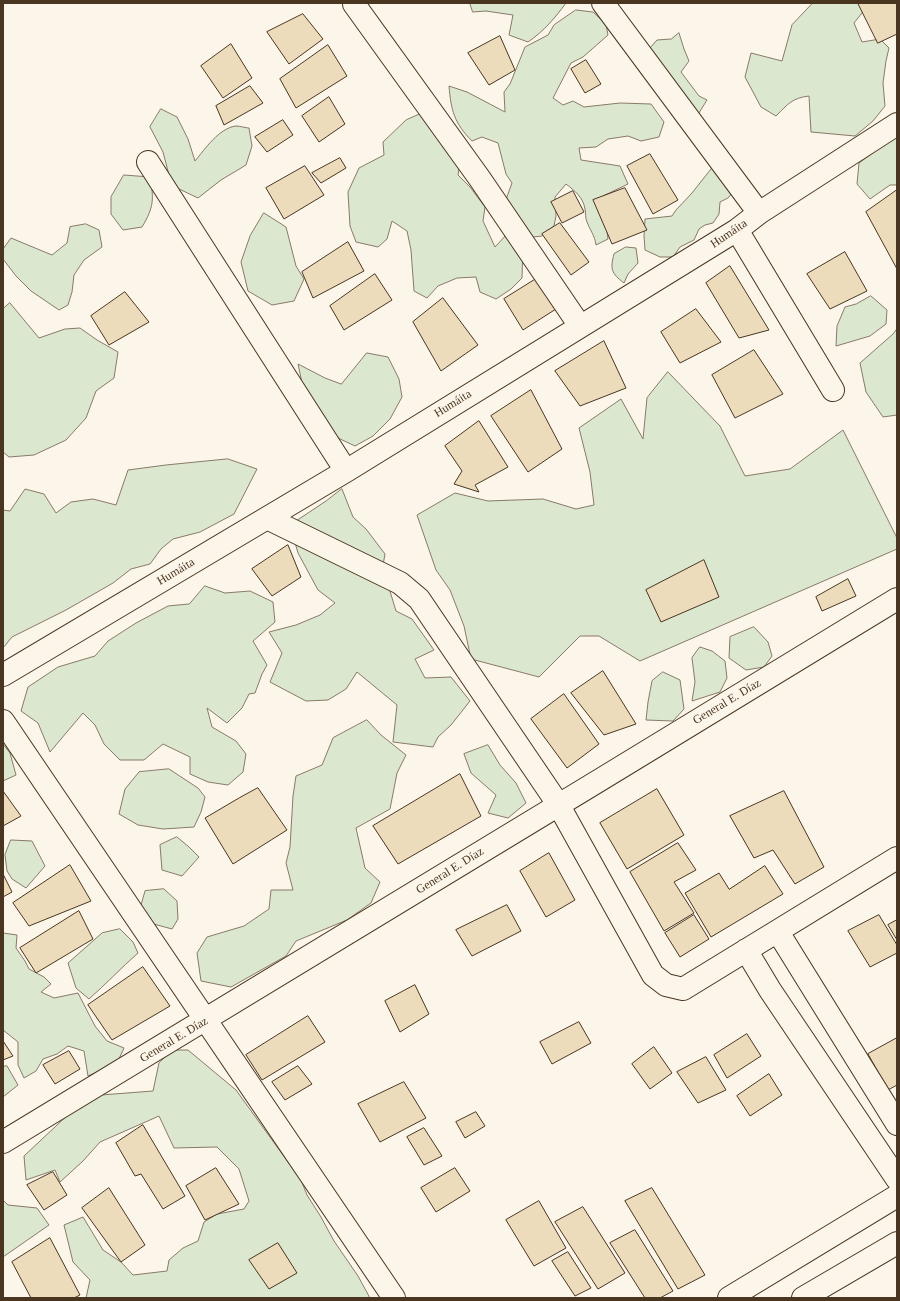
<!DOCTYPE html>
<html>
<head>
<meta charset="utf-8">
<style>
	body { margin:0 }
	#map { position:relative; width:900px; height:1301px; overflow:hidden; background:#fbf6e9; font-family:"Times New Roman",serif }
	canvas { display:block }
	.frame { position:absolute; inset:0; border:4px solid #4a3520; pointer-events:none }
</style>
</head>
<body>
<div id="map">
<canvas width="900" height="1301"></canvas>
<div class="frame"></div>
</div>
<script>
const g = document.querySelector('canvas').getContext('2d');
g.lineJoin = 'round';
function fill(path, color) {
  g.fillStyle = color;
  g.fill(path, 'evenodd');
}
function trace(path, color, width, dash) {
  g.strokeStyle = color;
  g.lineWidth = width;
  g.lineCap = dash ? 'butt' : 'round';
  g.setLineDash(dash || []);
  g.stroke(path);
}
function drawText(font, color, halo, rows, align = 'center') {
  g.font = font + ' "Times New Roman",serif';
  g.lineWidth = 3;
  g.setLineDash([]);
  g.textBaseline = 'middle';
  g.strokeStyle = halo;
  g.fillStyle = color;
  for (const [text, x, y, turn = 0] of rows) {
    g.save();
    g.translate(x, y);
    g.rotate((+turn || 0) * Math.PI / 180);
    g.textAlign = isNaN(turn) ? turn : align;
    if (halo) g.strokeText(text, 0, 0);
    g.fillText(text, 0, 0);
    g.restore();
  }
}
const green = new Path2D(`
	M470 3H566C555 18 544 31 528 42L509 35 513 15 486 11 473 12Z
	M813 3H870L854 23 862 42 880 39 889 48 886 61 883 83 885 106 873 121 855 136 811 132 809 96C792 98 788 104 776 116L761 107 745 77 751 53 782 61 792 25Z
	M576 10 593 12 606 24 608 35 583 57 571 63 553 98 563 105 573 101 584 107 620 103 651 104 664 122 659 137 641 141 628 136 608 139 596 147 579 148 581 160 620 166 628 184 603 196 608 239 596 245C595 236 590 230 587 222 585 218 586 213 585 209 583 197 575 191 566 184L555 197 556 216 554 226 542 236 524 238 505 202 512 183 506 174 498 143 482 137 472 141C454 123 451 110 449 86L467 92 505 112 504 92 510 84 525 47 548 35 554 25Z
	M679 33 684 49 689 61 681 72 699 96 707 100 697 116 649 49 657 40 671 39Z
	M161 109 177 117 188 139 195 161C205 149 219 128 236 126 240 126 246 128 249 128L252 146 246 165 221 180 198 198 177 188 169 175 163 152 150 127Z
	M425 112 462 149 458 175 470 187 485 207 483 221 495 247 508 233 523 245 522 278 511 289 496 299 480 292 476 277 457 278 438 286 427 298 414 291 411 250 407 231 392 221 387 239 378 247 356 242 350 226 348 192 359 168 384 155 383 142 406 120Z
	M897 137V185H890L870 199 857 184 859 163 893 138Z
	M725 165 737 187 728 198 720 202 719 214 713 223 705 225 699 229 694 240 680 247 673 257H660L645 250 644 236 645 219 672 216 676 210 692 193 711 169Z
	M124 175 150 177C154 199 154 207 142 227L123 230 111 214V197Z
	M264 213 286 227 296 266 304 279 294 301 272 305 248 291 241 262 250 236Z
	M86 224 99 230 102 247 84 260 74 275 72 292 68 305 59 310 31 291 16 276 3 259V249L11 238 52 255 67 243 70 227Z
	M626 247 636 248 638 263 628 274 624 283C611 273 610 269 614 254Z
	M871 296 887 310 886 324 870 336 836 346 837 326 845 307 856 304Z
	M10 303 39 338 65 329 80 328 97 340 118 352 114 378 96 391 86 418 66 440 34 455 9 457 3 452V309Z
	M897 329V415L883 417 866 392 860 363 893 334Z
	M367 353 388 357 399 379 402 397 390 419 373 436 355 446 338 438 320 417 304 392 298 364 325 378 341 384Z
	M668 372 720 426 745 476 790 469 843 430 897 538V549L640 661 599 636H580L539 677 471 659 464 626 450 590 436 570 417 515 455 493 488 501 543 499 576 509 594 505 590 472 579 428 621 399 643 439 647 398Z
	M228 459 257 469 234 514 200 532 173 539 161 549 150 564 131 569 113 583 66 610 12 637 3 648V510L10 511 25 489 44 494 56 513 71 502 93 499 116 505 128 470 166 465Z
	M342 489 353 517 366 529 385 554 382 571 389 588 396 611 412 619 434 650 415 659 425 678 451 677 470 701 451 725 438 737 433 747 393 742 397 705 357 672 346 689 328 700 306 701 270 682 282 653 269 632 296 625 320 615 335 603 318 590 298 553 290 525 326 501Z
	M205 586 225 593 250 591 273 602 275 622 253 641 267 665 262 674 255 693 249 694 242 708 227 723 207 708 212 727 236 741 246 754 243 772 228 785 208 782 190 774V757L163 744 144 760H120L104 744 95 725 83 713 50 752 38 723 21 711 28 687 58 667 95 656 108 641 136 623 168 606 189 604Z
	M754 627 768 642 772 656 764 667 746 670 729 658 730 637Z
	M700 647 712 651 725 661 727 678 720 692 692 701 695 682 692 658Z
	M663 672 680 680 684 709 673 721 646 720 648 702 652 681Z
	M367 720 381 735 406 755 397 773 390 809 356 828 365 868 380 882 371 903 347 920 296 941 286 956 231 987 201 981 197 953 207 937 244 926 269 909 271 890H293L286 863 290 847 293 796 296 776 322 765 333 738Z
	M3 744 10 753 16 775 3 781Z
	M488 745 500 765 516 783 526 803 508 818 488 813 496 795 471 773 464 754Z
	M169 769 198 788 205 797 201 812 194 827 163 829 138 825 119 814 125 789 139 772Z
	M177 837 189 847 199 857 182 876 162 870 160 845Z
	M11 840 32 841 45 866 26 888 12 879 7 871 5 855Z
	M164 889 177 901 178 919 172 929 150 923 141 905 145 891Z
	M120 929 133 942 138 953C121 968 106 984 89 999L76 988 68 963 102 933Z
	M3 933 17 935 16 948 25 961 29 969 44 977 51 984 41 992 54 998 78 993 95 1026 107 1041 124 1048 117 1063 88 1076 84 1051 68 1046 57 1054 43 1059 36 1071 24 1078 18 1065V1042L3 1030Z
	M173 1050H188L236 1090 301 1180 307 1195 321 1217 334 1241 358 1276 370 1298H86L90 1280 73 1262 64 1225 83 1217 103 1250 121 1262 133 1275 167 1271 169 1260 183 1248 198 1241 204 1222 217 1214 244 1209 249 1201 239 1169 217 1147 174 1148 159 1116 100 1142 83 1161 60 1182 55 1170 26 1180 24 1156 88 1096 153 1091 159 1063Z
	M7 1066 18 1085 3 1097V1067Z
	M3 1200 8 1205 37 1208 49 1225 3 1257Z`);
const building = new Path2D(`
	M858 3H897V34L878 43Z
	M303 14 323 39 289 64 267 32Z
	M500 36 515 70 489 85 468 53Z
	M231 44 252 78 223 98 201 66Z
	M328 45 347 76 296 108 280 79Z
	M586 60 601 84 585 93 571 69Z
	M250 86 263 103 224 125 216 106Z
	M329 97 345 124 319 142 302 116Z
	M283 120 293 135 267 152 255 137Z
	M650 154 678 200 653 214 627 166Z
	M340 158 346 168 321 183 312 173Z
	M305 166 324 195 284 219 266 188Z
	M625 188 647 230 612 244 593 200Z
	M897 190V269L866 212Z
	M573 191 584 212 562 223 551 202Z
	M560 223 589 262 571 275 542 234Z
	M348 242 364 271 313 298 302 272Z
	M845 252 867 291 830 309 807 274Z
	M730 266 769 330 739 338 706 283Z
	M375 274 392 300 344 330 330 306Z
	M536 279 556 309 523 330 504 299Z
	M125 292 149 322 109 345 91 316Z
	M443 298 478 345 441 371 413 322Z
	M696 309 721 342 680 363 661 332Z
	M604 341 626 388 580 406 555 371Z
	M754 350 783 394 735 418 712 375Z
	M531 390 562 449 528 472 491 416Z
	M479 421 508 467 475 485 479 492 454 484 462 471 445 446Z
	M288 545 301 577 272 596 252 569Z
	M704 560 719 597 661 622 646 590Z
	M848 579 856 596 822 611 816 597Z
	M603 671 636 724 604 735 571 693Z
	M564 694 599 744 567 768 531 719Z
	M460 774 481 816 398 864 373 826Z
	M258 788 287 830 233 864 205 818 239 798Z
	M657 789 684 835 627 869 600 823Z
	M3 791 21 816 3 826Z
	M784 791 824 867 795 884 773 850 754 858 730 816Z
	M678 843 696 870 674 882 694 913 664 931 630 872Z
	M549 853 575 900 546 917 520 871Z
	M70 865 91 901 29 926 13 903Z
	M765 866 783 894 711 937 685 893 719 873 729 889Z
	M3 874 12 892 3 897Z
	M507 905 521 931 472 956 456 930Z
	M79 911 93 939 36 973 20 948Z
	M694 915 709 939 680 957 665 933Z
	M879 915 897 945V953L870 967 848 931Z
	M897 920V940L888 925Z
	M143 967 170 1006 112 1040 88 1005Z
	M415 985 429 1014 400 1032 385 1001Z
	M308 1016 325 1042 262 1080 246 1055Z
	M579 1022 591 1043 552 1064 540 1042Z
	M747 1034 761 1056 727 1078 714 1055Z
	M897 1038V1085L888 1090 868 1054Z
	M3 1041 13 1056 3 1060Z
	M654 1047 672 1073 650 1089 632 1064Z
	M69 1051 80 1069 55 1084 43 1065Z
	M706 1057 726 1090 698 1103 677 1072Z
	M298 1066 312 1084 285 1100 272 1082Z
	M769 1074 782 1095 750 1116 737 1096Z
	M404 1082 426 1118 380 1142 358 1104Z
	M476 1112 485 1126 465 1138 456 1122Z
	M143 1125 185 1196 163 1209 141 1174 135 1176 116 1143Z
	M424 1128 442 1156 424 1165 407 1137Z
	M216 1168 239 1204 205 1220 186 1186Z
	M455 1168 470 1191 436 1212 421 1188Z
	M53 1172 67 1195 44 1210 27 1185Z
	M109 1188 145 1245 121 1262 82 1208Z
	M652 1188 705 1275 678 1289 625 1201Z
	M539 1201 566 1248 534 1266 506 1220Z
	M583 1207 625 1273 598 1289 555 1222Z
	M635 1230 673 1291 660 1298H645L610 1243Z
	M50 1238 80 1295 74 1298H31L12 1262Z
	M278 1243 297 1273 269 1289 249 1260Z
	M568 1252 591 1288 575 1296 552 1261Z`);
const street = new Path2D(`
	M603 3 759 213
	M354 4 480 179 580 326
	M148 162 346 471
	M737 230 833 390
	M267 518 400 583 419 599 558 804 653 975 666 985 683 989 897 858
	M3 675 346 471 737 230 759 213 897 124
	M3 721 394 1298
	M778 932 897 1124
	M746 950 770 990 897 1179
	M3 1142C302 963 599 780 897 599
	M729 1298 897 1196
	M803 1298 897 1243`);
const streetNames = [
	["Humáita",729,234,-34],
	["Humáita",453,404,-32],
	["Humáita",176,572,-31],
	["General E. Díaz",727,702,-31],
	["General E. Díaz",450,871,-32],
	["General E. Díaz",174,1040,-31]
];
fill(green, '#dce7d0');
trace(green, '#887966', 1);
fill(building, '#ecdcbc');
trace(building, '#4a3520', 1);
trace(street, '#4a3520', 24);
trace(street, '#fbf6e9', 22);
drawText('12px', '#4a3520', '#fbf6e9', streetNames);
</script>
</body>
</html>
